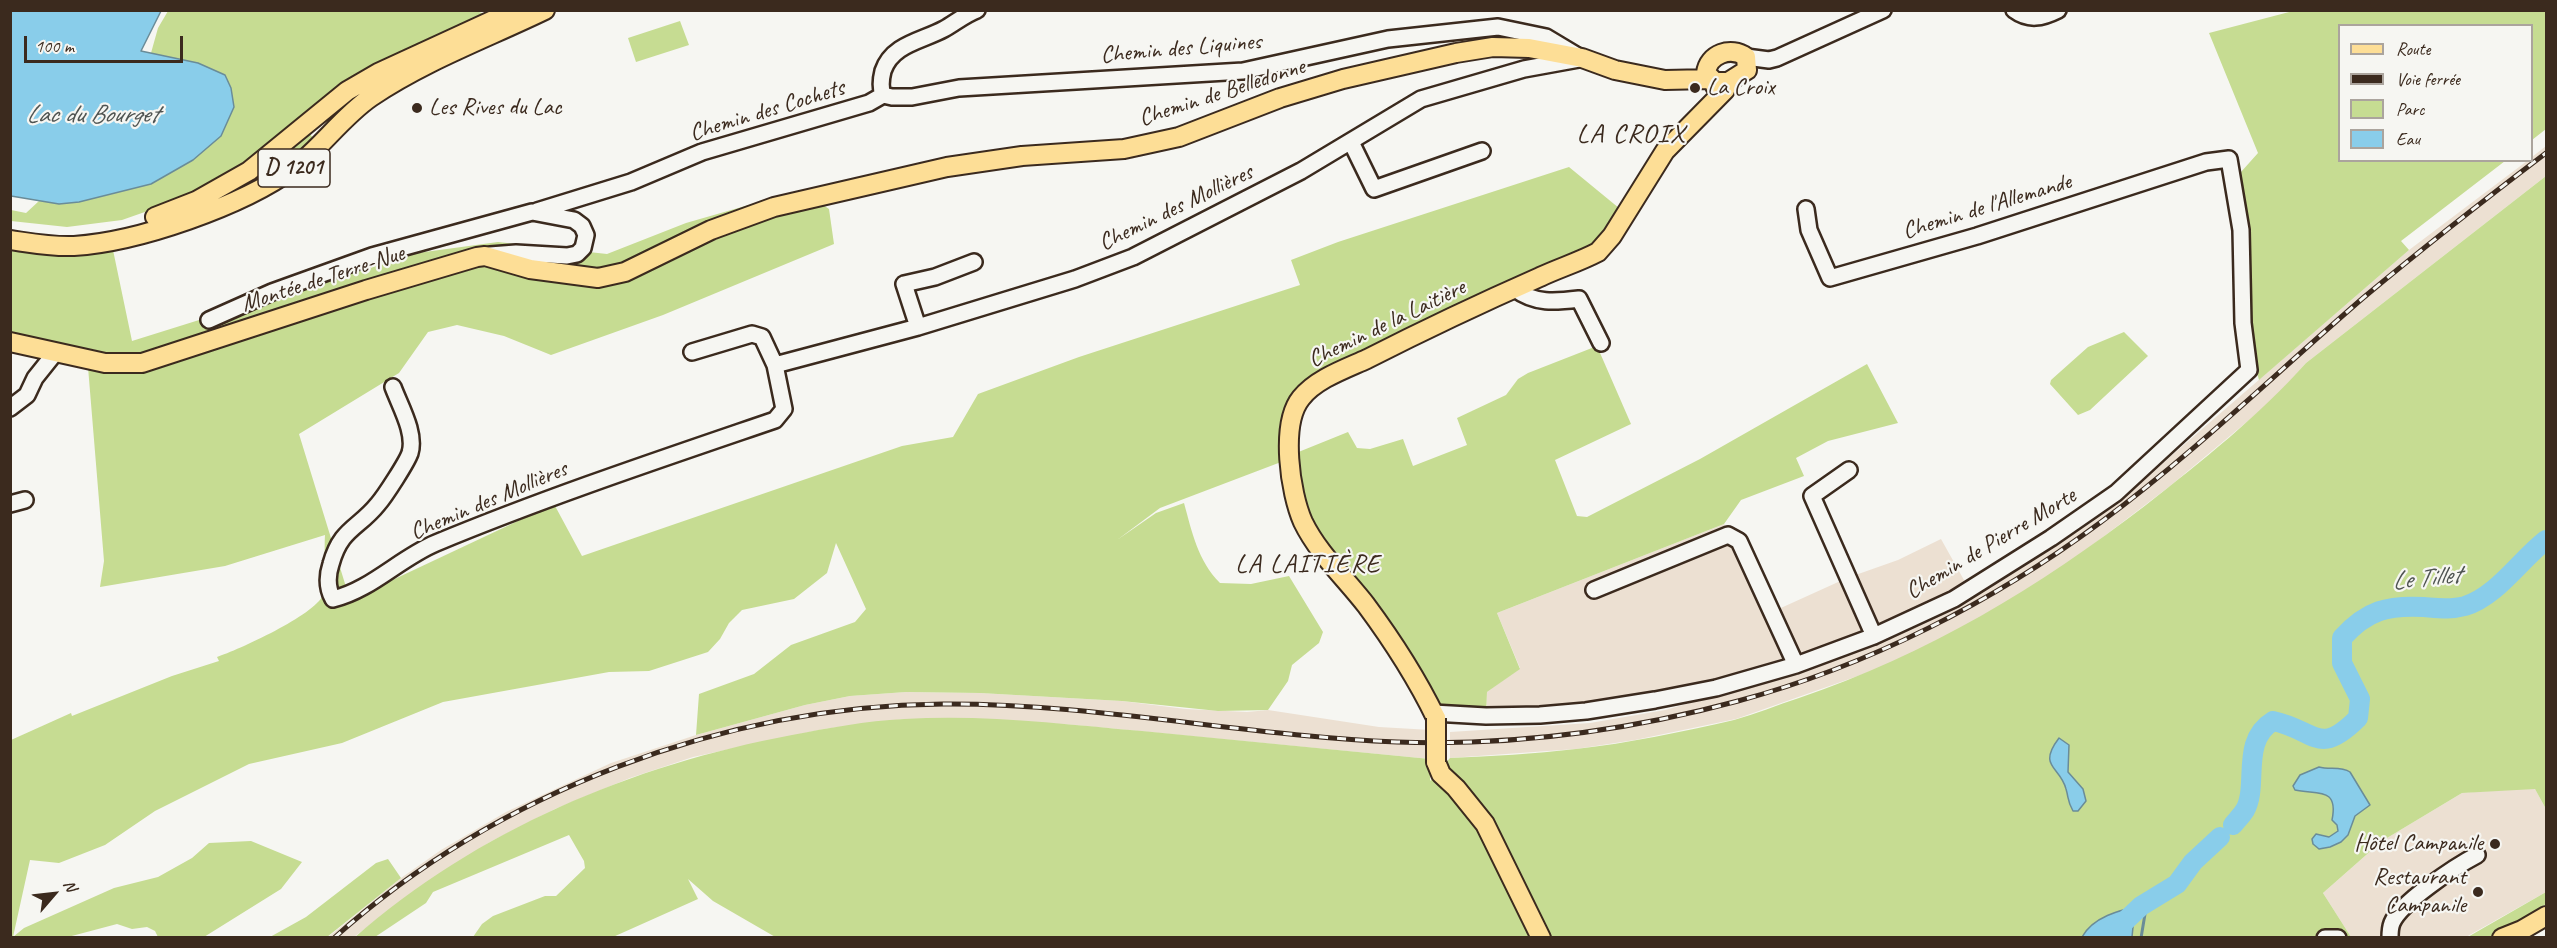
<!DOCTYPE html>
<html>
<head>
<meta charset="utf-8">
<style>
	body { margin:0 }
	#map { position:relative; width:2557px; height:948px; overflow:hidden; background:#f6f6f2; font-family:Caveat,sans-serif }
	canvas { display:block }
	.frame { position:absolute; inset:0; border:12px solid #3b2a1e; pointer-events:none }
	.legend { position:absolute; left:2338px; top:24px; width:195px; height:138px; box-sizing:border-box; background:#f6f6f2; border:2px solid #aba49d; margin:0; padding:8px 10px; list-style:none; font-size:18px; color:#3b2a1e }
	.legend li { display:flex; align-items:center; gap:12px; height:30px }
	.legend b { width:30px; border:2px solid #aba49d }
	.north { position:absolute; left:24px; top:864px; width:60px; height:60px; -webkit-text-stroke:4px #f6f6f2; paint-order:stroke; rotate:62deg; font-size:16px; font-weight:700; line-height:24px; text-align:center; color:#3b2a1e }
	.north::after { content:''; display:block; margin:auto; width:21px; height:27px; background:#3b2a1e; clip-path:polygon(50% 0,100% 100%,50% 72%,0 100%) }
	.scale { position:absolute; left:24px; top:36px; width:159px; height:27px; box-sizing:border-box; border:3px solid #3b2a1e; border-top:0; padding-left:8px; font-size:18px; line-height:21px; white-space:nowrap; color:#3b2a1e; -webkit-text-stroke:4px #f6f6f2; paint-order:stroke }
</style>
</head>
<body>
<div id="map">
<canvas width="2557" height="948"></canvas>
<div class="frame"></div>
<ul class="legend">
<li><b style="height:8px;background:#fdde96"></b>Route</li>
<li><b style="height:8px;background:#3b2a1e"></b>Voie ferrée</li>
<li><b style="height:16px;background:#c6dc92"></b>Parc</li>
<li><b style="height:16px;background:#89cdea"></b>Eau</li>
</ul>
<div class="north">N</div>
<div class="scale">100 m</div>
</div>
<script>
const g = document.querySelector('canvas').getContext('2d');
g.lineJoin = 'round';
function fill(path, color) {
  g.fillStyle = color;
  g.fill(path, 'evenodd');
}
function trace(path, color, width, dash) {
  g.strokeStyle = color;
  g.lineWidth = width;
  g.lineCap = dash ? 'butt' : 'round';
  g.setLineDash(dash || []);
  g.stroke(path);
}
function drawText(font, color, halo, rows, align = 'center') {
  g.font = font + ' Caveat,sans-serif';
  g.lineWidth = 4.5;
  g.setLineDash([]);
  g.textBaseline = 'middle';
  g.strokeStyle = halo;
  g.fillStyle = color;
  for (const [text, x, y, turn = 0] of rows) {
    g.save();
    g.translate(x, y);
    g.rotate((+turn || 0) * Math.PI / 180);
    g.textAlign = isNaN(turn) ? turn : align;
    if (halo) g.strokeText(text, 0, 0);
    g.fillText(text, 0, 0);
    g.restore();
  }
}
const built = new Path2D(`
	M2546 146V176L2306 363 2273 400 2170 486 2065 566 2002 606 1942 639 1872 671 1736 719 1635 740 1576 749 1450 758V732L1590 723 1665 710 1800 672 1872 644 1945 612 2009 576 2087 525 2149 475 2409 250 2527 161 2532 160V157Z
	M1724 524 1745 552 1772 612 1847 578 1898 560 1941 539 1969 589 1874 633 1655 700 1486 716 1487 692 1520 668 1497 613Z
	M906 692 980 693 1122 701 1186 709 1247 712 1268 710 1379 727 1431 730 1430 759 1075 725 991 720 904 719 824 729 693 757 630 778 555 809 490 842 420 887 354 937 327 938 401 878 441 850 506 812 611 763 696 735 805 705 850 696Z
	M2534 787 2546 809V892L2466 937H2351L2323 893 2382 841 2462 793Z`);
const green = new Path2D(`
	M473 10 488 15 362 74 253 161 196 194 122 220 67 227 11 221V210L26 213 39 201C77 206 114 193 151 184L198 63 151 53 158 28 168 11Z
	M2293 11H2546V129L2532 140V26H2340V160L2505 161 2401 241 2409 250 2259 380 2253 358 2241 172 2258 153 2209 33Z
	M680 21 689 45 636 62 628 38Z
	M306 130 317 142 277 170 272 171 269 166 271 161Z
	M1569 167 1625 213 1606 245 1304 389 1296 453 1348 432 1357 448 1370 449 1403 439 1413 466 1467 445 1457 418 1506 395 1518 379 1528 373 1597 346 1631 424 1555 460 1577 516 1587 517 1700 459 1867 364 1898 423 1828 441 1796 458 1804 476 1741 500 1724 524 1497 613 1520 669 1487 692 1486 716 1433 713 1321 549 1289 459 1160 508 1117 540 1156 513 1184 503C1192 532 1198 561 1220 583L1251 584 1289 576 1323 632 1319 643 1292 665 1288 681 1268 710 1218 711 1122 701 980 693 906 692 850 696 805 705 696 735 699 694 754 674 791 645 855 622 866 609 836 543 827 573 794 599 742 610 729 623 720 639 708 652 649 671 609 672 443 702 342 743 249 764 155 811 105 845 59 863 30 860 13 937 24 928 114 888 158 877 192 858 209 843 251 841 302 862 281 889 204 937H158L155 931 147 927 132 929 117 924 68 937 11 938V740L71 713 72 716 172 676 219 661 217 657C238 650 315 615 323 595 326 583 324 548 325 535L225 566 100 587 104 561 88 367 95 350 43 340 41 344 11 337V248L32 252 113 250 132 341 410 254 498 242 607 254 686 223 801 190 829 209 834 244 663 315 551 355 504 336 457 325 428 332 399 373 299 434 350 600 554 504 582 556 902 446 953 437 978 394 1079 357 1300 285 1291 260 1338 242Z
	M2546 176V809L2535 789 2462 793 2382 841 2323 893 2351 937 777 938 713 901 688 879 698 899 613 937H473L482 924 493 916 545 896H556L585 868 584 861 569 835 433 892 426 903 375 937 354 938C477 830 632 765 792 735 828 728 866 721 904 719 983 714 1063 724 1142 731 1238 740 1334 750 1430 759V781L1450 758C1492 756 1534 754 1576 749 1629 743 1682 732 1734 720 1756 714 1777 705 1799 698 1928 654 2038 588 2146 505 2202 461 2259 416 2306 363Z
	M2124 332 2148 356 2090 410 2078 415 2050 384 2051 380 2088 347Z
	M388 859 401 878 327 937H270L306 917 376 863Z
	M2546 892V904L2491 937 2466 938Z`);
const water = new Path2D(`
	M10 11H161L141 51 198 63 225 75 231 88 234 107 221 136 193 160 151 184 79 202 59 204 11 196Z
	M2059 738 2069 745 2068 772 2083 789 2086 801 2078 811H2073C2067 800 2069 799 2066 789 2060 766 2037 767 2059 738Z
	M2319 767C2329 770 2341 766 2350 772L2370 805 2355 816 2348 835 2341 842 2330 847 2319 849 2313 844 2312 839 2316 834 2329 837 2338 831 2337 825 2332 820C2339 786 2316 795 2295 790L2293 786 2300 775Z
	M2141 906 2134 917 2132 937H2082C2093 917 2119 910 2141 906Z`);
const stream = new Path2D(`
	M2141 938 2147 902`);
const river = new Path2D(`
	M2233 825C2237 820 2242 815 2245 810 2259 785 2240 741 2273 721 2316 730 2318 758 2358 718L2360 699 2342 663V638C2367 610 2388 605 2424 607 2437 608 2451 610 2465 606 2497 596 2520 560 2546 540
	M2115 938 2123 923 2141 906 2177 884 2193 862 2220 837`);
const minor = new Path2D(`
	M2014 10C2029 21 2042 18 2058 10
	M1746 57 1769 60 1777 58 1883 10
	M883 95 892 97H912L959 88 1243 71 1388 39 1498 27 1546 37 1576 55
	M883 95C880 87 881 79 883 71 892 44 922 41 944 29 955 23 964 15 977 10
	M1351 142 1374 189 1482 151
	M537 211 631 182 702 152 869 103 883 95
	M1515 289C1535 304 1555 302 1579 299L1601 343
	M209 320 272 292 372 256 532 212 574 220 582 226 586 235 583 248 577 254 567 256 516 253 490 255
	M918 327 904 284 935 277 974 262
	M692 352 752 334 762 337 775 365
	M393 387C400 406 416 433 410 453 407 462 385 496 378 504 358 529 341 528 331 564 327 576 327 588 333 599 371 590 400 558 436 543 547 497 661 459 775 420L784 409 775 365 918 327 1075 279 1133 257 1301 171 1421 99 1524 69 1579 59
	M10 408 27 395 35 378 55 353
	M1849 470 1812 496 1874 636
	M10 504 25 500
	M1594 590 1728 535 1739 541 1796 665
	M1433 713 1486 716 1540 715 1586 711 1655 700 1716 688 1796 665 1874 636 1954 599 2051 538 2116 493 2249 370 2243 323 2241 230 2229 159 2206 162 1977 236 1830 278 1809 230 1806 209
	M2325 938H2338
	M2390 938C2390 933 2390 928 2392 923 2400 903 2456 866 2477 855`);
const major = new Path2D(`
	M1715 86 1714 81 1706 73C1708 54 1731 46 1746 57L1747 70 1728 82H1718
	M155 217 196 201 249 171 347 91 378 73 515 10
	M10 240C31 243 52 247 74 246 138 242 242 206 294 168 322 147 342 117 371 97 424 61 487 38 545 10
	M10 342 105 363H142L366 290 477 257 485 256 530 269 598 278 625 272 711 230 774 207 947 167 1022 156 1124 149 1179 137 1280 98 1343 79 1456 53 1493 47 1529 48 1582 58 1615 70 1665 80 1710 79
	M1436 718C1417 679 1392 640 1366 605 1345 578 1318 553 1303 522 1290 493 1280 424 1301 398 1316 379 1345 369 1367 359 1424 330 1481 303 1540 277 1559 268 1579 262 1598 252L1612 236 1665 151 1725 90 1728 82
	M1436 762 1441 774 1456 788 1485 824 1541 938
	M2502 938 2522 930 2546 916`);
const rail = new Path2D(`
	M334 938C498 791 724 706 943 704 1095 703 1245 736 1397 742 1512 746 1627 731 1738 701 1868 666 1993 602 2101 522 2193 454 2276 373 2363 298 2423 248 2484 200 2546 153`);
const majorBridge = new Path2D(`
	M1436 718V762`);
const markers = [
	[1695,88,6,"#3b2a1e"],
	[417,108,6,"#3b2a1e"],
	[2495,844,6,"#3b2a1e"],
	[2478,892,6,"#3b2a1e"]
];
const shields = [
	[294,168,72]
];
const shieldNames = [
	["D 1201",294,168]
];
const streetNames = [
	["Chemin des Liquines",1181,49,-5],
	["Chemin de Belledonne",1222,93,-18],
	["Chemin des Cochets",767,111,-17],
	["Chemin de l'Allemande",1987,207,-17],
	["Chemin des Mollières",1176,208,-26],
	["Montée de Terre-Nue",323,279,-18],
	["Chemin de la Laitière",1387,324,-26],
	["Chemin des Mollières",489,501,-23],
	["Chemin de Pierre Morte",1991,544,-31]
];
const poiNames = [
	["La Croix",1707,88],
	["Les Rives du Lac",429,108],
	["Hôtel Campanile",2483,844,"right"],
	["Restaurant",2466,878,"right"],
	["Campanile",2466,906,"right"]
];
const waterNames = [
	["Lac du Bourget",92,115],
	["Le Tillet",2426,579,-6]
];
const neighbourhoodNames = [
	["LA LAITIÈRE",1308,565]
];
const quarterNames = [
	["LA CROIX",1631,135]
];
fill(built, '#ece0d2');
fill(green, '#c6dc92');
fill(water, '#89cdea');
trace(water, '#6a8c98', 1.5);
trace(stream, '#6a8c98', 3);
trace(river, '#89cdea', 20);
trace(minor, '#3b2a1e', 20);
trace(major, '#3b2a1e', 22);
trace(minor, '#f6f6f2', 15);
trace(major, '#fdde96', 18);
trace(rail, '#3b2a1e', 5);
trace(rail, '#f6f6f2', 3, [9]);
trace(majorBridge, '#3b2a1e', 22, []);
trace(majorBridge, '#fdde96', 18);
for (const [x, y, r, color] of markers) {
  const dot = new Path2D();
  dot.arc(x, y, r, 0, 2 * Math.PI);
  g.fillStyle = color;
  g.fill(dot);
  trace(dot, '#f6f6f2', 2);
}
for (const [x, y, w] of shields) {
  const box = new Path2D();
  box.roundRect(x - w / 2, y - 19, w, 38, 4.5);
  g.fillStyle = '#f6f6f2';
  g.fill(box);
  trace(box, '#3b2a1e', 1.5);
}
drawText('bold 22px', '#3b2a1e', null, shieldNames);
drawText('24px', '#3b2a1e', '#f6f6f2', streetNames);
drawText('24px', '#3b2a1e', '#f6f6f2', poiNames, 'left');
drawText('italic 26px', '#4e5351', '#f6f6f2', waterNames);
g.letterSpacing = '1.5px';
drawText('26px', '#3b2a1e', '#f6f6f2', neighbourhoodNames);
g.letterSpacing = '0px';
g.letterSpacing = '1.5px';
drawText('27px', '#3b2a1e', '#f6f6f2', quarterNames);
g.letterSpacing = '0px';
</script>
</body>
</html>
